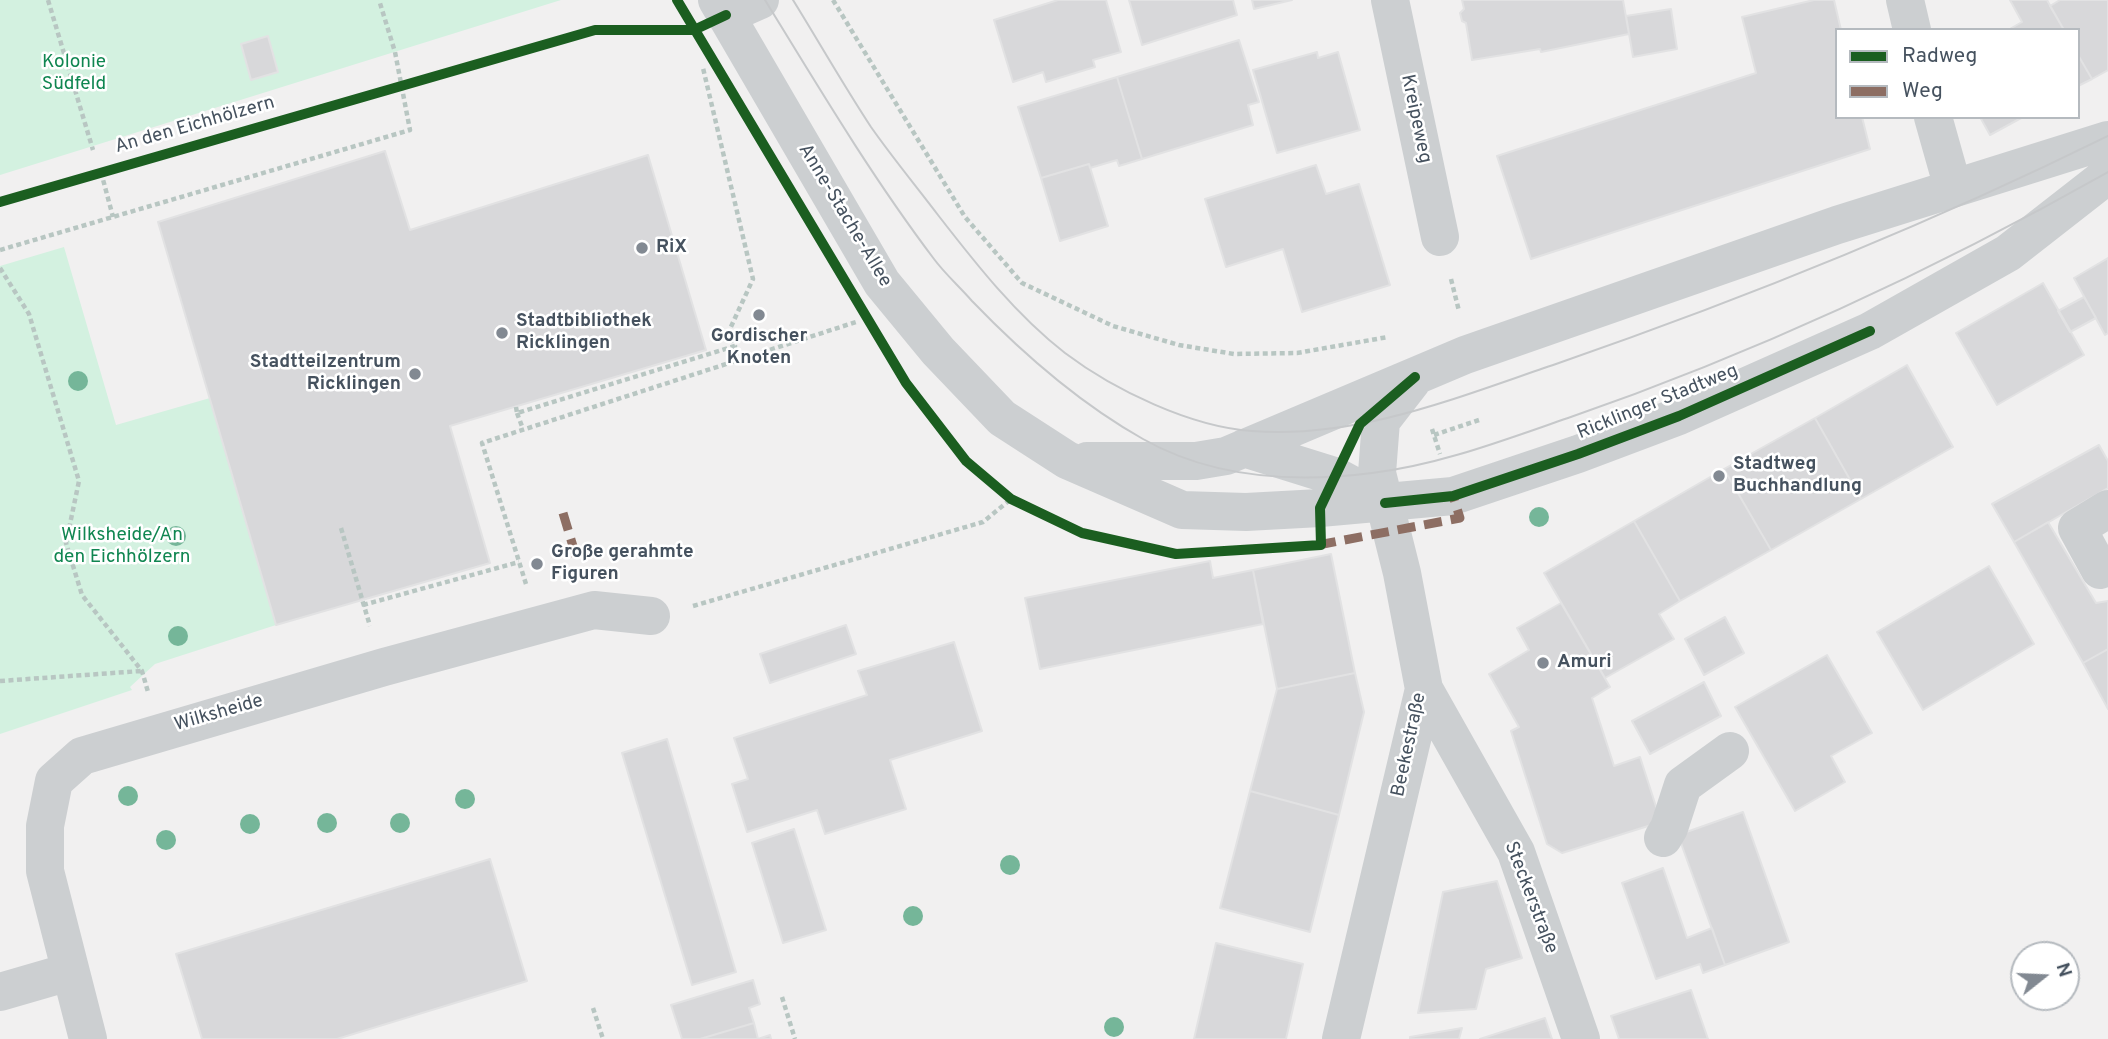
<!DOCTYPE html>
<html>
<head>
<meta charset="utf-8">
<style>
	body { margin:0 }
	#map { position:relative; width:2108px; height:1039px; overflow:hidden; background:#f1f0f0; font-family:Overpass,sans-serif }
	canvas { display:block }
	.legend { position:absolute; left:1835px; top:28px; width:245px; height:91px; box-sizing:border-box; background:#fff; border:2px solid #b5babf; margin:0; padding:9px 12px; list-style:none; font-size:21px; color:#46525f }
	.legend li { display:flex; align-items:center; gap:14px; height:35px }
	.legend b { width:35px; border:2px solid #b5babf }
	.north { position:absolute; left:2010px; top:941px; width:70px; height:70px; box-sizing:border-box; background:#fff; border:2px solid #b5babf; border-radius:50%; rotate:72deg; font-size:19px; font-weight:700; line-height:28px; text-align:center; color:#46525f }
	.north::after { content:''; display:block; margin:auto; width:24px; height:32px; background:#828992; clip-path:polygon(50% 0,100% 100%,50% 72%,0 100%) }
</style>
</head>
<body>
<div id="map">
<canvas width="2108" height="1039"></canvas>
<ul class="legend">
<li><b style="height:9px;background:#1b5e20"></b>Radweg</li>
<li><b style="height:9px;background:#8d6e63"></b>Weg</li>
</ul>
<div class="north">N</div>
</div>
<script>
const g = document.querySelector('canvas').getContext('2d');
g.lineJoin = 'round';
function fill(path, color) {
  g.fillStyle = color;
  g.fill(path, 'evenodd');
}
function trace(path, color, width, dash) {
  g.strokeStyle = color;
  g.lineWidth = width;
  g.lineCap = dash ? 'butt' : 'round';
  g.setLineDash(dash || []);
  g.stroke(path);
}
function drawText(font, color, halo, rows, align = 'center') {
  g.font = font + ' Overpass,sans-serif';
  g.lineWidth = 5;
  g.setLineDash([]);
  g.textBaseline = 'middle';
  g.strokeStyle = halo;
  g.fillStyle = color;
  for (const [text, x, y, turn = 0] of rows) {
    g.save();
    g.translate(x, y);
    g.rotate((+turn || 0) * Math.PI / 180);
    g.textAlign = isNaN(turn) ? turn : align;
    if (halo) g.strokeText(text, 0, 0);
    g.fillText(text, 0, 0);
    g.restore();
  }
}
const green = new Path2D(`
	M0 0H561L0 175Z
	M64 247 116 425 210 398 276 625 155 664 130 687 132 690 0 734V266Z`);
const building = new Path2D(`
	M1058 0H1106L1121 52 1093 60 1095 67 1046 82 1043 72 1013 82 994 20Z
	M1129 0H1233L1237 15 1142 45Z
	M1252 0H1292L1254 9Z
	M1462 0H1623L1629 34 1541 52 1540 49 1472 60 1466 23 1462 21 1460 13 1464 9Z
	M1814 0H1834L1841 30H1837V117H1862L1870 149 1531 259 1497 156 1756 73 1742 17Z
	M2010 0H2047L2064 30H2008L2022 22Z
	M2060 0H2108V70L2092 79 2078 55V30H2064L2050 6Z
	M1671 9 1677 49 1633 57 1626 16Z
	M268 36 278 72 251 80 241 44Z
	M1239 40 1259 102 1248 105 1253 125 1142 159 1117 77Z
	M1317 52 1318 58 1338 52 1360 130 1277 153 1253 70Z
	M2078 55 2092 79 2078 86Z
	M1117 77 1142 159 1119 166 1117 160 1090 168 1089 164 1041 178 1018 107Z
	M1980 117H2023L1990 135Z
	M385 151 410 230 648 155 706 350 450 426 490 563 276 625 158 222Z
	M1089 164 1108 226 1060 241 1041 178Z
	M1316 165 1326 194 1359 184 1390 285 1302 312 1283 249 1226 267 1205 199Z
	M2108 258V333L2105 335 2074 278Z
	M2043 283 2084 355 1997 405 1956 333Z
	M2084 297 2096 318 2070 332 2058 311Z
	M1907 365 1953 447 1861 499 1815 418Z
	M1815 418 1861 499 1771 550 1724 469Z
	M2099 445 2108 461V488L2014 542 1992 504Z
	M1724 469 1771 550 1680 601 1634 521Z
	M1634 521 1680 601 1659 614 1674 639 1605 678 1544 573Z
	M2048 522 2096 603 2108 601V649L2083 663 2014 542Z
	M1331 554 1355 673 1277 689 1253 570Z
	M1210 561 1213 578 1253 570 1263 624 1040 669 1025 598Z
	M1989 566 2034 644 1923 710 1877 632Z
	M1561 603 1610 687 1592 698 1614 766 1640 757 1661 822 1562 853 1547 844 1511 731 1519 727 1489 674 1529 650 1517 628Z
	M1725 617 1744 653 1704 675 1685 639Z
	M846 625 856 654 770 683 760 654Z
	M954 642 982 731 890 760 906 809 825 834 817 810 747 832 732 784 748 779 734 738 867 695 858 671Z
	M2108 649V709L2083 663Z
	M1827 655 1872 733 1831 756 1845 782 1795 811 1735 707Z
	M1355 673 1364 712 1339 815 1250 791 1277 689Z
	M1704 682 1721 716 1650 754 1632 721Z
	M667 739 736 972 692 985 622 753Z
	M1250 791 1339 815 1310 932 1220 908Z
	M1743 812 1789 942 1725 965 1678 835Z
	M794 829 826 930 783 943 752 843Z
	M490 859 527 981 337 1039H202L176 954Z
	M1663 868 1687 938 1712 928 1725 965 1703 973 1700 964 1656 979 1622 883Z
	M1497 881 1522 958 1486 969 1476 1009 1418 1013 1443 892Z
	M1216 943 1303 964 1286 1039H1194Z
	M753 980 760 1004 749 1008 754 1023 700 1039H682L671 1005Z
	M1691 990 1708 1039H1619L1611 1016Z
	M1545 1018 1552 1039H1480Z
	M754 1023 758 1039 770 1035 771 1039H700Z
	M1462 1028 1459 1039H1410V1037Z`);
const path = new Path2D(`
	M48 0 93 150
	M833 0 965 217 1022 283 1113 326 1179 345 1234 354 1297 353 1388 337
	M101 172 113 217
	M0 250 410 130 395 52 379 0
	M0 268 29 314 79 481 66 543 82 595 142 671 148 692
	M1451 279 1459 311
	M516 407 517 413 735 346 729 331 753 279 703 68
	M517 413 523 429
	M1432 429 1440 454
	M1434 435 1479 420
	M341 528 370 626
	M526 584 482 443 856 322
	M363 605 519 562
	M693 606 983 522 1011 499
	M0 681 141 671
	M782 997 795 1039
	M593 1008 603 1039`);
const minor = new Path2D(`
	M717 0 882 283 938 351 1002 418 1067 460 1182 510 1246 512 1320 508 1453 496 1578 454 1679 416 1870 331 2008 253 2108 175
	M1390 0 1440 237
	M1905 0 1912 30
	M726 15 760 0
	M1933 117 1953 188
	M1244 448 1337 477 1385 503
	M1087 461H1196L1226 456 1465 355 1837 225 2108 140
	M2100 570 2077 528 2108 509
	M1424 689 1516 852 1581 1039
	M1663 838 1669 828 1683 785 1730 751
	M0 992 69 972
	M88 1039 45 871V826L54 781 82 756 384 667 594 610 651 616
	M1341 1039 1424 689 1402 573 1377 473 1381 421 1412 381`);
const tram = new Path2D(`
	M765 0C819 88 872 177 934 259 945 274 960 287 972 301 1023 354 1079 403 1143 439 1212 478 1294 483 1372 473 1439 465 1504 440 1568 418 1752 354 1938 268 2108 172
	M793 0C819 42 844 86 871 127 892 157 916 186 938 215 976 264 1016 315 1065 353 1114 390 1191 427 1252 431 1358 439 1458 397 1556 364 1744 299 1930 224 2108 136`);
const quiet = new Path2D(`
	M563 513 578 563
	M1318 545 1460 518 1453 496`);
const cycleway = new Path2D(`
	M677 0 906 383 966 461 1011 499 1082 533 1176 554 1321 545 1320 508 1360 424 1415 377
	M0 202 595 30H694L726 15
	M1385 503 1453 496 1578 454 1679 416 1870 331`);
const trees = [
	[78,381],
	[1539,517],
	[176,536],
	[178,636],
	[128,796],
	[465,799],
	[327,823],
	[400,823],
	[250,824],
	[166,840],
	[1010,865],
	[913,916],
	[1114,1027]
];
const markers = [
	[642,248,7,"#828992"],
	[759,315,7,"#828992"],
	[502,333,7,"#828992"],
	[415,374,7,"#828992"],
	[1719,476,7,"#828992"],
	[537,564,7,"#828992"],
	[1543,663,7,"#828992"]
];
const parkNames = [
	["Kolonie",74,63],
	["Südfeld",74,85],
	["Wilksheide/An",122,536],
	["den Eichhölzern",122,558]
];
const streetNames = [
	["Kreipeweg",1415,119,78],
	["An den Eichhölzern",195,126,-16],
	["Anne-Stache-Allee",844,216,59],
	["Ricklinger Stadtweg",1658,403,-22],
	["Wilksheide",219,714,-16],
	["Beekestraße",1410,745,-78],
	["Steckerstraße",1530,898,69]
];
const poiNames = [
	["RiX",656,248],
	["Stadtbibliothek",516,322],
	["Ricklingen",516,344],
	["Gordischer",759,337,"center"],
	["Knoten",759,359,"center"],
	["Stadtteilzentrum",401,363,"right"],
	["Ricklingen",401,385,"right"],
	["Stadtweg",1733,465],
	["Buchhandlung",1733,487],
	["Große gerahmte",551,553],
	["Figuren",551,575],
	["Amuri",1557,663]
];
fill(green, '#d3f1e0');
fill(building, '#d8d8da');
trace(building, '#e2e2e3', 2);
trace(path, '#b8c6c2', 4.5, [5, 3.5]);
trace(minor, '#cccfd1', 38);
trace(tram, '#c6c8ca', 2);
trace(quiet, '#8d6e63', 9, [18, 9]);
trace(cycleway, '#1b5e20', 10);
g.fillStyle = '#75b699';
for (const [x, y] of trees) {
  g.beginPath();
  g.arc(x, y, 10, 0, 2 * Math.PI);
  g.fill();
}
for (const [x, y, r, color] of markers) {
  const dot = new Path2D();
  dot.arc(x, y, r, 0, 2 * Math.PI);
  g.fillStyle = color;
  g.fill(dot);
  trace(dot, '#fff', 2.5);
}
drawText('19px', '#108651', '#fff', parkNames);
drawText('19px', '#46525f', '#fff', streetNames);
drawText('bold 19px', '#46525f', '#fff', poiNames, 'left');
</script>
</body>
</html>
